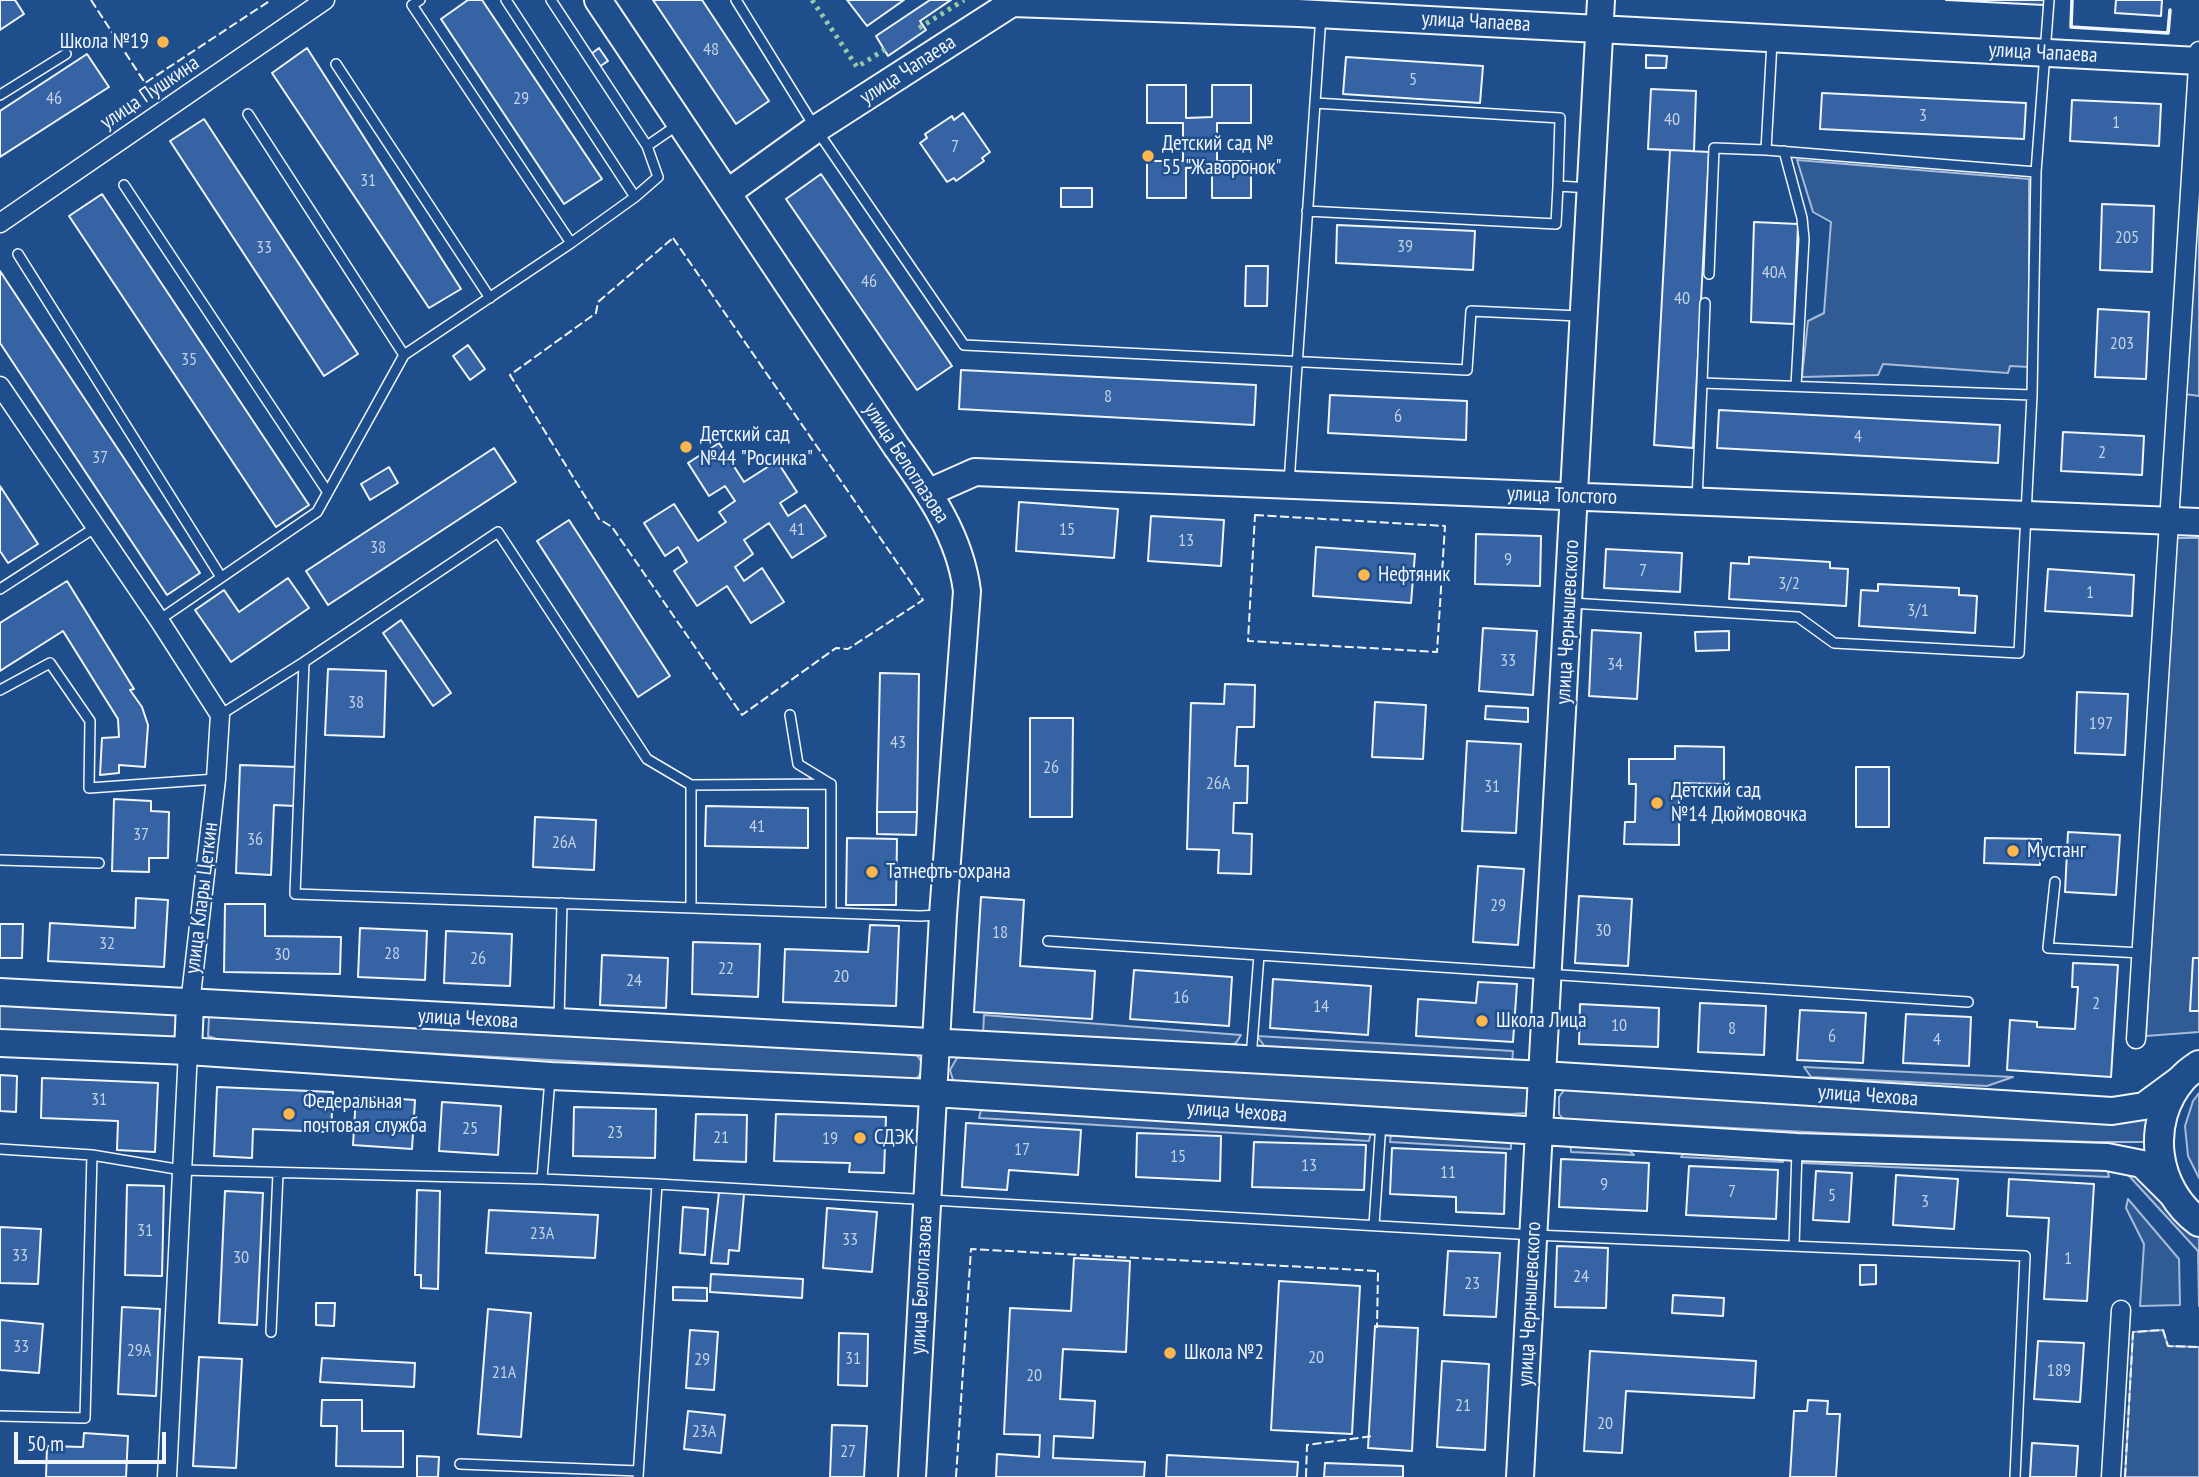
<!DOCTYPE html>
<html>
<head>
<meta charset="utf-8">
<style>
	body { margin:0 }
	#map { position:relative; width:2199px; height:1477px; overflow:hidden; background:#1f4e8c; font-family:"PT Sans Narrow",sans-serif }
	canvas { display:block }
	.scale { position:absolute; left:14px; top:1432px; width:152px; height:32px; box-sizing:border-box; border:4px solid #f2f6ff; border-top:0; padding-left:9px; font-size:21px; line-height:24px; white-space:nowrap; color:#f2f6ff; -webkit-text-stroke:5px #1f4e8c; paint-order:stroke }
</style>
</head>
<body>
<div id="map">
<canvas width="2199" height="1477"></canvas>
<div class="scale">50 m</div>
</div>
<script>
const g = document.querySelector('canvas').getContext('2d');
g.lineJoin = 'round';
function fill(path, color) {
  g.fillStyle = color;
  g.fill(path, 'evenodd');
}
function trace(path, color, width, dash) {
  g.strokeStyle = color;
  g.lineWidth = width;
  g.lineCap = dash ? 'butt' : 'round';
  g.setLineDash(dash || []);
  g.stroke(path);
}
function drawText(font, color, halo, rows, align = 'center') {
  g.font = font + ' "PT Sans Narrow",sans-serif';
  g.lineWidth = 5;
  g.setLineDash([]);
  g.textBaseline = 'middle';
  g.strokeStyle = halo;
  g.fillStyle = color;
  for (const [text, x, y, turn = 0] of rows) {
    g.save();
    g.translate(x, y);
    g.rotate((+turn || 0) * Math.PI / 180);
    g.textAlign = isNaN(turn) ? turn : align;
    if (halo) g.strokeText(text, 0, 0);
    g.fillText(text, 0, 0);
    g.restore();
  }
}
const built = new Path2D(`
	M1797 160 2029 179V367L2010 366 2008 373 1883 364 1878 375 1802 377 1808 321 1824 313 1831 222 1813 212Z
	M2199 171V396L2185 394Z
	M2175 538H2199V1032L2146 1036Z
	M0 1001 183 1011 181 1040 0 1030Z
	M218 1013 916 1054 921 1061 922 1069 919 1076 914 1080 224 1042 208 1036 209 1017Z
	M984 1015 1241 1035 1236 1043 1225 1048 983 1035Z
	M1257 1036 1513 1051 1512 1064 1268 1051Z
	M965 1057 1520 1087 1529 1088 1528 1113 1510 1114 963 1085 953 1080 950 1070 957 1058Z
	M1804 1067 2013 1077 1987 1086 1811 1077Z
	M1579 1088 2150 1118 2149 1142H2095L1826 1133 1563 1119 1559 1114V1097L1564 1090Z
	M2199 1093V1178L2188 1156 2185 1126 2193 1101Z
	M981 1110 1371 1132 1369 1141 979 1118Z
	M1391 1134 1511 1140V1149L1390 1142Z
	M1570 1141 1622 1144 1634 1155 1571 1152Z
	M1689 1147 1785 1151 1783 1162 1681 1157Z
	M1802 1152 2107 1168 2109 1177 1802 1163Z
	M2120 1166 2144 1175 2199 1233V1306L2198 1251Z
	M2128 1199 2179 1259 2180 1305 2140 1306 2144 1244 2126 1208Z
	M2163 1330 2168 1346 2199 1347V1477H2125L2133 1332Z`);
const building = new Path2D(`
	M0 0H15L24 14 0 30Z
	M468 0H482L602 179 564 204 441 19Z
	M653 0H702L769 101 736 124Z
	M847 0H904L867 26Z
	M930 0H951L920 21 926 30 888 56 876 36Z
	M1946 0H2044V5Z
	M2116 0H2162L2161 16 2115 13Z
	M307 48 461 289 429 308 272 73Z
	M599 48 608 61 599 67 591 54Z
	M87 54 109 87 0 157V111Z
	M1646 55 1667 56 1666 68H1646Z
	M1346 57 1483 66 1480 103 1343 94Z
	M1147 85H1186V118L1212 117V85H1251V123H1217V161H1251V198H1212V167L1186 168V198H1147V161H1183V123H1147Z
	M1651 89 1696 91 1694 151 1648 149Z
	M1822 93 2026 103 2024 139 1820 129Z
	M2072 100 2161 104 2159 146 2070 141Z
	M963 113 990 152 982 158 984 161 956 181 954 178 947 182 920 143 927 138 925 134 952 116 954 120Z
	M204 119 358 354 324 376 170 141Z
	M1670 150 1709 152 1693 448 1654 445Z
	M821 174 952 366 917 390 786 199Z
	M1061 188H1092V207H1061Z
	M102 194 309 505 276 527 69 216Z
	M2102 204 2154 206 2152 272 2100 270Z
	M1754 222 1798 224 1794 324 1751 322Z
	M1337 225 1475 231 1473 270 1336 263Z
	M1246 266H1268L1267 306H1245Z
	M0 271 200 573 167 595 0 343Z
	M2098 309 2149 312 2146 379 2095 377Z
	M468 345 485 369 470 380 453 356Z
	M961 370 1256 385 1254 425 959 409Z
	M1330 395 1467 401 1466 440 1328 433Z
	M1719 410 2000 425 1998 463 1717 448Z
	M2063 432 2144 436 2142 475 2061 471Z
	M719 443 744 482 777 461 797 492 780 503 788 516 805 505 826 536 792 558 769 523 744 540 753 554 735 567 744 581 762 568 784 602 751 623 727 586 697 606 674 571 687 562 678 547 665 556 644 523 674 504 698 541 726 522 719 512 735 501 725 486 709 496 688 463Z
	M494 448 516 482 328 605 306 571Z
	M389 467 398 483 370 500 361 484Z
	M0 486 38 544 8 563 0 551Z
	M1019 502 1118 509 1114 558 1016 551Z
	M1151 516 1224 520 1221 566 1148 561Z
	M569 520 670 676 638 697 537 541Z
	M1476 534 1541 536 1540 586 1475 584Z
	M1316 547 1415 554 1411 603 1313 596Z
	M1606 549 1682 553 1680 592 1604 588Z
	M1749 557 1830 562V568L1848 569 1846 606 1729 599 1731 563 1749 564Z
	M2048 569 2134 575 2132 616 2045 611Z
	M288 578 309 608 231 662 195 610 224 590 239 612Z
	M67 581 134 689 130 690 142 707 148 725 145 767 119 765V773L100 775 102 738 119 737 118 719 63 631 0 671V623Z
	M1878 584 1959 588V595L1977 596 1975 633 1859 626 1861 590 1878 591Z
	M401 620 451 693 433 706 383 633Z
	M1483 628 1537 631 1533 695 1479 691Z
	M1592 630 1641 633 1637 699 1589 696Z
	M1729 631V650L1696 651 1695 632Z
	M328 669 386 671 384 737 325 735Z
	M880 673 919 674 917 812H877Z
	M1225 684 1255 685 1254 727H1237L1235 766H1248L1247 803H1234L1233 833 1252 834 1251 874 1218 873 1219 850 1187 849 1191 703 1224 704Z
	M2077 692 2128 694 2125 755 2075 753Z
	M1375 702 1426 705 1423 759 1372 757Z
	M1486 706 1528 708V722L1485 719Z
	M1030 718H1073L1072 817H1030Z
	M1467 741 1521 744 1516 833 1462 831Z
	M1675 746 1724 747V784L1679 783V845L1624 844 1625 822H1635L1636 784H1629V759H1675Z
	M240 765 297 767 295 806 274 805 271 875 236 873Z
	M1856 767H1889V827H1856Z
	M114 799 151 801V811L169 812 168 858H149V872L112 871Z
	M706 806 808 808V848L705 846Z
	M877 812H917L916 835 877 834Z
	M535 817 596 820 594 870 533 867Z
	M2068 832 2120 835 2116 895 2065 892Z
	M847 838 897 839 896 905H846Z
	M1985 838 2041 839 2040 865 1984 863Z
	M1478 866 1524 869 1518 945 1473 942Z
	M1579 896 1632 899 1628 966 1575 963Z
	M981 897 1024 900 1020 966 1095 971 1092 1019 974 1012Z
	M136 898 168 900 164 967 48 961 50 923 135 928Z
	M225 904H265V936L341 937 340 974 224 972Z
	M0 924H23L22 958H0Z
	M870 925 899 926 896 1006 783 1002 785 949 868 952Z
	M360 928 427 931 425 980 358 977Z
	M446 931 512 934 510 986 444 983Z
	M693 942 760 944 758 997 692 994Z
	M602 955 668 958 666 1008 600 1005Z
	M2193 958H2199V1011H2190Z
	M2073 963 2118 965 2111 1077 2007 1070 2010 1020 2037 1022V1027L2075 1029 2078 987H2072Z
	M1134 970 1232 977 1229 1026 1130 1019Z
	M1273 979 1371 986 1368 1035 1270 1028Z
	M1478 982 1517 984 1513 1042 1416 1036 1418 999 1476 1003Z
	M1700 1003 1766 1006 1764 1055 1698 1052Z
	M1580 1004 1659 1008 1658 1047 1579 1044Z
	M1800 1010 1866 1013 1863 1063 1797 1060Z
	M1906 1014 1971 1017 1969 1066 1903 1063Z
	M0 1075 17 1076 16 1112 0 1111Z
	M42 1078 158 1083 155 1152 117 1150 118 1121 41 1118Z
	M217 1087 333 1092 331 1132 253 1129 252 1158 214 1156Z
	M356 1096 415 1100 412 1149 353 1145Z
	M442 1102 501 1106 498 1155 439 1151Z
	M574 1107 656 1109 655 1158 573 1156Z
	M696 1114 747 1115 746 1162 694 1160Z
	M776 1114 886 1117 884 1173 849 1172 850 1163 774 1161Z
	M966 1123 1081 1130 1078 1175 1009 1170 1007 1190 962 1187Z
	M1137 1133 1221 1136 1220 1181 1136 1177Z
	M1254 1142 1366 1145 1364 1190 1252 1187Z
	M1392 1148 1506 1153 1504 1214 1456 1212V1197L1390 1194Z
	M1561 1159 1649 1163 1647 1211 1559 1207Z
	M1689 1166 1778 1170 1776 1219 1686 1215Z
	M1816 1171 1852 1173 1849 1222 1813 1220Z
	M1896 1175 1958 1179 1954 1229 1893 1225Z
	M2009 1179 2094 1184 2087 1301 2044 1299 2049 1218 2007 1216Z
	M127 1185 164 1186 162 1276 125 1275Z
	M417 1190 440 1191 438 1289 421 1288V1275H415Z
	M225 1191 263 1193 257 1325 219 1323Z
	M719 1192 744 1194 739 1251 729 1250 728 1264 711 1263Z
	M683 1207 708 1209 705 1255 680 1253Z
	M827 1208 877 1212 872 1272 823 1268Z
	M489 1210 598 1215 595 1258 486 1253Z
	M0 1227 41 1229 38 1284 0 1283Z
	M1557 1246 1608 1248 1606 1308 1555 1307Z
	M1448 1251 1500 1253 1496 1317 1444 1315Z
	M1074 1258 1130 1261 1126 1352 1063 1349 1060 1399 1095 1401 1093 1438 1054 1436 1053 1458 1145 1462 1144 1477H996L997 1454 1039 1457 1040 1435 1004 1434 1010 1308 1071 1311Z
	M1860 1265H1876V1284L1860 1285Z
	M711 1274 803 1279 802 1298 710 1292Z
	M1279 1281 1360 1286 1352 1434 1271 1430Z
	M673 1287 707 1288V1301L673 1300Z
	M1673 1295 1724 1298 1723 1316 1672 1313Z
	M316 1303H335L334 1326 316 1325Z
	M122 1307 160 1309 156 1396 118 1394Z
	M488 1309 531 1313 521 1437 478 1434Z
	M0 1320 43 1324 39 1373 0 1370Z
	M1375 1326 1418 1328 1412 1451 1368 1448Z
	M690 1330 718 1332 714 1390 686 1388Z
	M839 1333 868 1334 867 1386 838 1385Z
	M2038 1341 2084 1343 2080 1402 2034 1399Z
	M1590 1351 1756 1361 1754 1398 1626 1391 1622 1453 1584 1451Z
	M199 1357 242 1359 236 1468 193 1466Z
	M322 1358 415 1363 414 1387 320 1382Z
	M1442 1361 1489 1364 1485 1450 1437 1447Z
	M322 1400H362V1431H403V1467L336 1466 337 1426H321Z
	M1808 1400 1828 1401 1827 1414H1840L1836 1477H1790L1794 1411H1807Z
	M688 1411 725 1415 721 1453 684 1449Z
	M832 1425 867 1426 864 1477H830Z
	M84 1433 128 1436 126 1477H46L47 1446 83 1447Z
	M2032 1443 2078 1446 2076 1477H2030Z
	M1167 1455 1298 1462 1297 1477H1166Z
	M417 1456 439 1457 438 1477H417Z
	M1325 1463 1403 1466V1477H1324Z`);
const lane = new Path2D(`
	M506 0 635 197
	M551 0 647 146
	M736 0 816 129 964 345 1467 370 1471 311 1579 316
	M1772 42 1766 150 2036 172
	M336 64 490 298
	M0 95 66 54
	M1315 103 1560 118 1558 186 1590 188
	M248 114 404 355
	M1784 151 1802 218 1804 239 1796 386
	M124 185 327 491
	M1307 211 1556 224 1558 186
	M571 243 635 197 658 177 647 146 679 124
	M18 254 221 577
	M1709 274 1714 148 1766 150
	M1702 383 1705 303
	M1289 483 1321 15
	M1697 500 1702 383 2032 395
	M0 589 96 527
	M1571 603 1798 617 1834 643 2019 653 2032 395 2036 172 2049 0
	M159 620 317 512 404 355 571 243 412 5 420 0
	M304 662 295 894 920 916 941 915
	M0 690 50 663 90 721 89 788 216 779
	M220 715 304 662 498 532 647 759 691 785 831 784V913
	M790 715 798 764 829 783
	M691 785V907
	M0 860 99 863
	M2055 882 2048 948 2141 953
	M1048 941 1968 1002
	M559 1020 562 903
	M1251 1058 1259 955
	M550 1078 542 1179 657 1184
	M0 1149 92 1155 182 1170 542 1179
	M1374 1225 1381 1123
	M1794 1246 1797 1150
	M271 1332 278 1173
	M0 1416 85 1418 92 1155
	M460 1464 638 1471
	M638 1477 657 1184 1534 1235 2025 1256 2015 1477`);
const street = new Path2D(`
	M0 223 325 0
	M0 386 159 620 220 715 216 779 190 1004
	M2136 1039 2199 51
	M167 1477 188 1051
	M2111 1477 2121 1310`);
const secondary = new Path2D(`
	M598 0 896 446C928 491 960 535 967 591L943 915 912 1477
	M727 193 816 129 1012 3 1298 13 2199 61
	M930 492 975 472 2199 522
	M0 992 1543 1075 2112 1111 2144 1106 2182 1078
	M0 1043 188 1051 551 1076 933 1093 1797 1147 2107 1157 2142 1164 2173 1195
	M188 1051 190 1004
	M1520 1477 1601 0`);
const primary = new Path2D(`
	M2199 1065C2193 1069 2187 1073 2182 1079 2145 1122 2154 1189 2199 1222`);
const hedge = new Path2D(`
	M812 0 857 67 887 48
	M919 28 964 0`);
const fence = new Path2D(`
	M91 0 145 83 271 0
	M673 238 923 600 848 649 836 648 742 715 612 527 599 519 510 375 596 313 598 302Z
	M1255 515 1445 526 1437 652 1248 641Z
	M956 1477 971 1249 1378 1271 1377 1328
	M1306 1477 1307 1445 1373 1436
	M2125 1477 2133 1332 2163 1330 2168 1346 2199 1347`);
const wall = new Path2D(`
	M2072 0 2071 27 2168 33 2170 10`);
const markers = [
	[163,42,7,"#ffb74d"],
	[1148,156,7,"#ffb74d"],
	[686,447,7,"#ffb74d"],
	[1364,575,7,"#ffb74d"],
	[1657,803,7,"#ffb74d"],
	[2013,851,7,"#ffb74d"],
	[872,872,7,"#ffb74d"],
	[1482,1021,7,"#ffb74d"],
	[289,1114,7,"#ffb74d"],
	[860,1138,7,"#ffb74d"],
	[1170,1353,7,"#ffb74d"]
];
const numberNames = [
	["48",711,50],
	["5",1413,80],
	["46",54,99],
	["29",521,99],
	["3",1923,116],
	["40",1672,120],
	["1",2116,123],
	["7",955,147],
	["31",368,181],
	["205",2127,238],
	["39",1405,247],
	["33",264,248],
	["40А",1774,273],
	["46",869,282],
	["40",1682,299],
	["203",2122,344],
	["35",189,360],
	["8",1108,397],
	["6",1398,417],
	["4",1858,437],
	["2",2102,453],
	["37",100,458],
	["41",797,530],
	["15",1067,530],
	["13",1186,541],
	["38",378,548],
	["9",1508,560],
	["7",1643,571],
	["3/2",1789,584],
	["1",2090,593],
	["3/1",1918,611],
	["33",1508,661],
	["34",1615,665],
	["38",356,703],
	["197",2101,724],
	["43",898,743],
	["26",1051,768],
	["26А",1218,784],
	["31",1492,787],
	["41",757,827],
	["37",141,835],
	["36",255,840],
	["26А",564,843],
	["29",1498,906],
	["30",1603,931],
	["18",1000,933],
	["32",107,944],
	["28",392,954],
	["30",282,955],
	["26",478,959],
	["22",726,969],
	["20",841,977],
	["24",634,981],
	["16",1181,998],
	["2",2096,1004],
	["14",1321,1007],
	["10",1619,1026],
	["8",1732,1029],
	["6",1832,1037],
	["4",1937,1040],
	["31",99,1100],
	["25",470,1129],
	["23",615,1133],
	["21",721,1138],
	["19",830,1139],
	["17",1022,1150],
	["15",1178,1157],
	["13",1309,1166],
	["11",1448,1173],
	["9",1604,1185],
	["7",1732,1192],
	["5",1832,1196],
	["3",1925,1202],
	["31",145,1231],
	["23А",542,1234],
	["33",850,1240],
	["33",20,1256],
	["30",241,1258],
	["1",2068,1259],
	["24",1581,1277],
	["23",1472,1284],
	["33",21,1347],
	["29А",139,1351],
	["20",1316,1358],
	["31",853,1359],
	["29",702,1360],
	["189",2059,1371],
	["21А",504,1373],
	["20",1034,1376],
	["21",1463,1406],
	["20",1605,1424],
	["23А",704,1432],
	["27",848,1452]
];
const streetNames = [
	["улица Чапаева",1476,22,3],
	["улица Чапаева",2043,53,3],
	["улица Чапаева",908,70,-33],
	["улица Пушкина",150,93,-34],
	["улица Белоглазова",906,463,57],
	["улица Толстого",1562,496,2],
	["улица Чернышевского",1568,622,-87],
	["улица Клары Цеткин",202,898,-83],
	["улица Чехова",468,1019,3],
	["улица Чехова",1868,1096,4],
	["улица Чехова",1237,1112,4],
	["улица Белоглазова",922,1285,-87],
	["улица Чернышевского",1530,1304,-87]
];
const poiNames = [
	["Школа №19",149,42,"right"],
	["Детский сад №",1162,144],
	["55 \"Жаворонок\"",1162,168],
	["Детский сад",700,435],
	["№44 \"Росинка\"",700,459],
	["Нефтяник",1378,575],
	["Детский сад",1671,791],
	["№14 Дюймовочка",1671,815],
	["Мустанг",2027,851],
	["Татнефть-охрана",886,872],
	["Школа Лица",1496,1021],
	["Федеральная",303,1102],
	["почтовая служба",303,1126],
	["СДЭК",874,1138],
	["Школа №2",1184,1353]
];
fill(built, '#305b95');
trace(built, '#a8bbd7', 2);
fill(building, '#3563a3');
trace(building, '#f2f6ff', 2);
trace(lane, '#f2f6ff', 12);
trace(street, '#f2f6ff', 21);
trace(secondary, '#f2f6ff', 30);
trace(primary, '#f2f6ff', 32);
trace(lane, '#1f4e8c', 9);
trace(street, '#1f4e8c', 18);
trace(secondary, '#1f4e8c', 26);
trace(primary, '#1f4e8c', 28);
trace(hedge, '#97c8a6', 5, [3.5, 5]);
trace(fence, '#f2f6ff', 2, [9, 3.5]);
trace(wall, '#f2f6ff', 3.5);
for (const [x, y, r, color] of markers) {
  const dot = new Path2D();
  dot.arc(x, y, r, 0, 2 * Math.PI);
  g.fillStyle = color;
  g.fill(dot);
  trace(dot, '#1f4e8c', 2.5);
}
drawText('18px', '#c3d1e8', null, numberNames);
drawText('21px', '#f2f6ff', '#1f4e8c', streetNames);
drawText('21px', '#f2f6ff', '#1f4e8c', poiNames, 'left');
</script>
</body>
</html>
